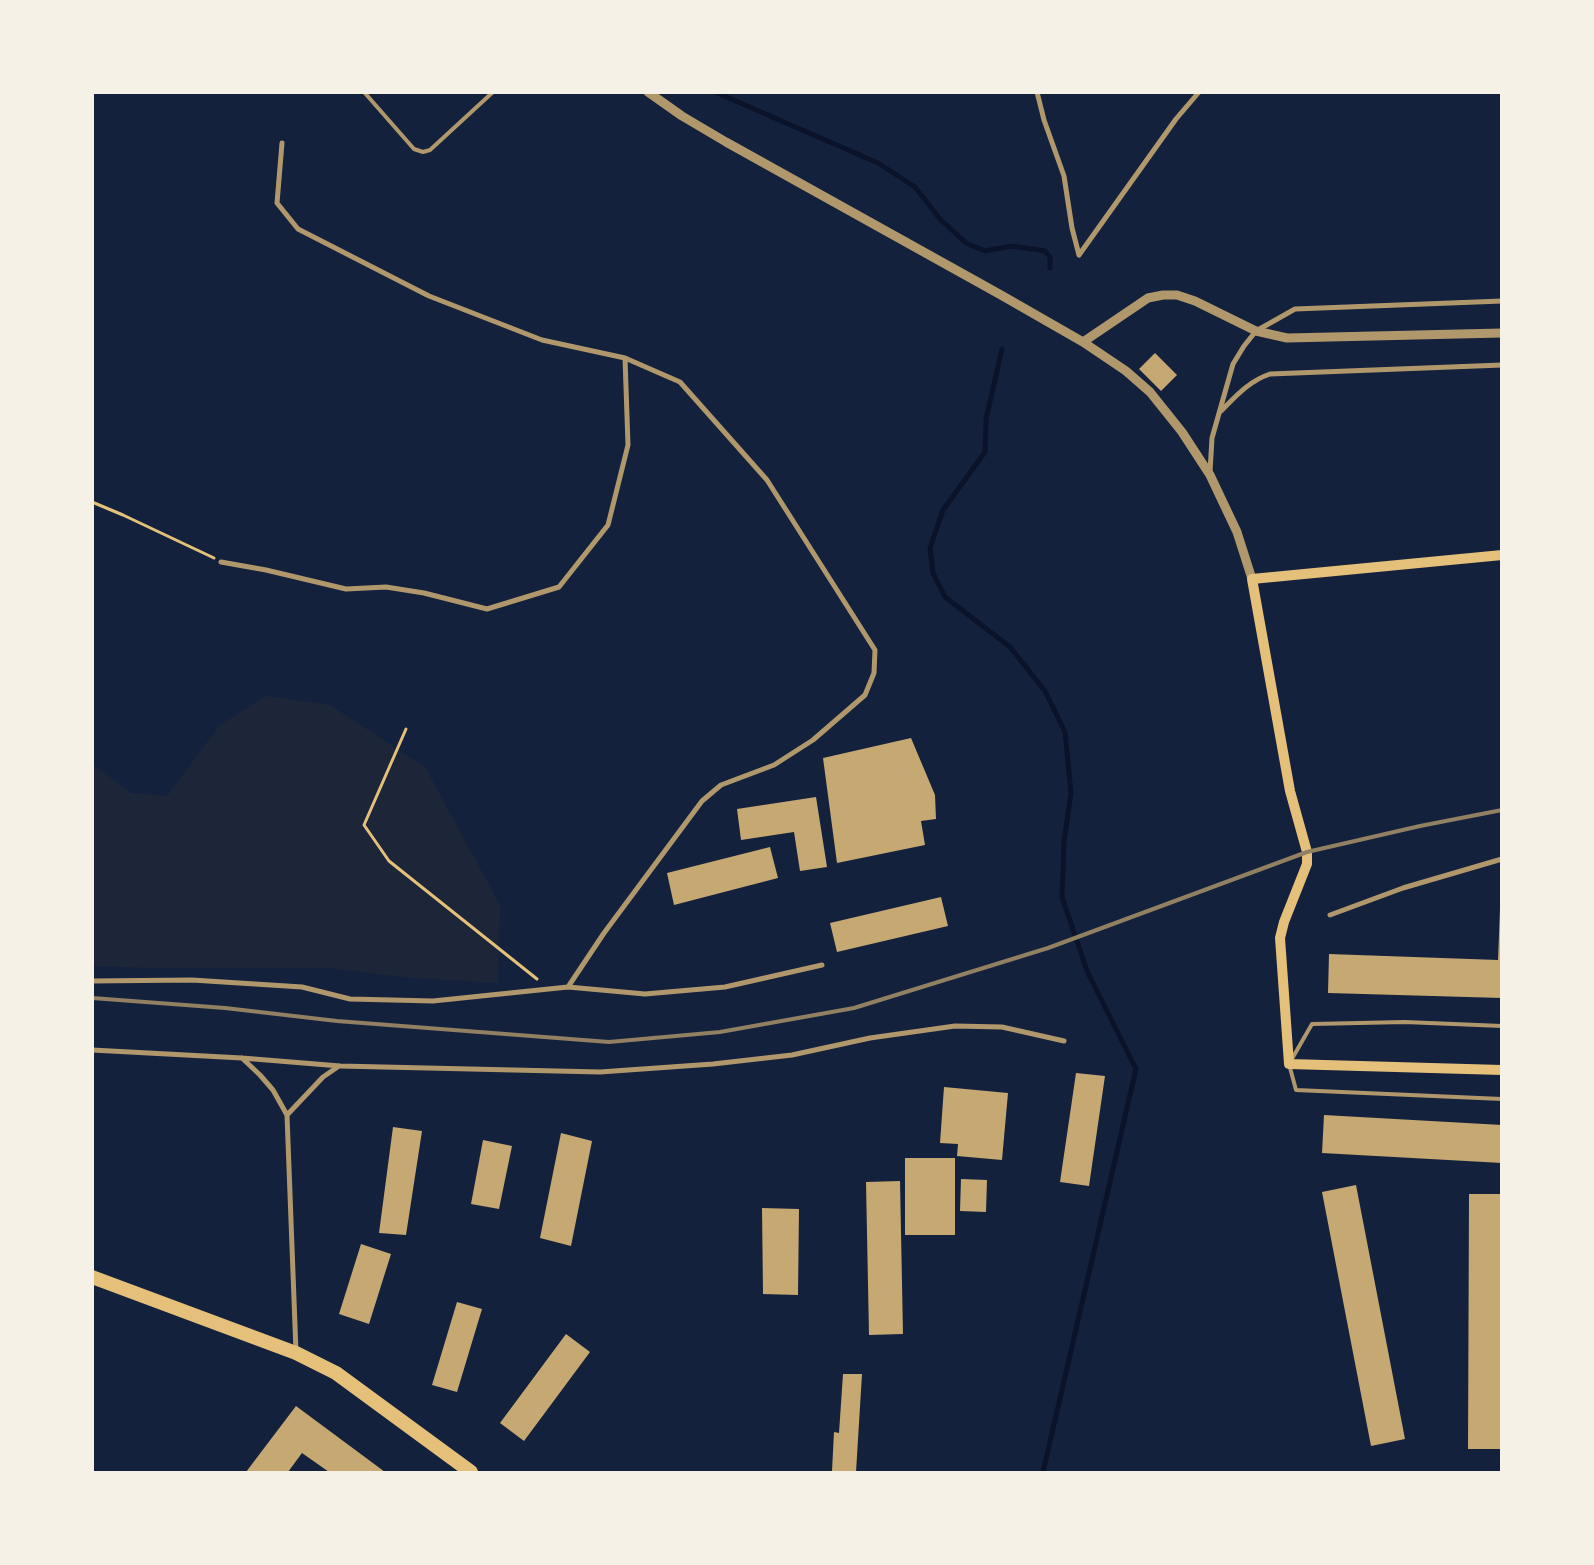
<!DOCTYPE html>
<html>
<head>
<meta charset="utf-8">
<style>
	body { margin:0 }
	#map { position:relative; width:1594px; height:1565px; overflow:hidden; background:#14213d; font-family:"Archivo Narrow",sans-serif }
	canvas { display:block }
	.frame { position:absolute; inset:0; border:94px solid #f6f1e7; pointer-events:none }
</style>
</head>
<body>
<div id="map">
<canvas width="1594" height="1565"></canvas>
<div class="frame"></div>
</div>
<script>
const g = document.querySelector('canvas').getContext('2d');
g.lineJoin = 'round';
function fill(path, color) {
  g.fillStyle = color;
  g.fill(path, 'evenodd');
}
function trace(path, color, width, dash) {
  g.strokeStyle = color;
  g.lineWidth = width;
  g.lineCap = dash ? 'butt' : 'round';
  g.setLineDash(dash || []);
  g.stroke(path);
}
const green = new Path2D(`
	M265 696 330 705 425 767 500 905 498 983 413 978 327 968H151L93 966 92 764 131 793 167 796 219 726Z`);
const stream = new Path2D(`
	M715 92 878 163 915 187 940 219 966 243 985 251 1012 246 1045 251 1050 257V268
	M1002 349 986 419 985 452 943 510 930 548 933 573 945 597 1010 647 1045 691 1065 732 1071 793 1064 842 1062 897 1087 971 1136 1069 1043 1472`);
const building = new Path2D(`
	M1155 353 1177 375 1161 391 1139 369Z
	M911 738 935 795 936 819 921 821 925 845 837 863 823 758Z
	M816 797 827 867 800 871 794 832 741 840 737 809Z
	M770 847 778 878 674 905 667 873Z
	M941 897 948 926 837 952 830 923Z
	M1500 909H1502V998L1328 993 1329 954 1498 960Z
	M1076 1073 1105 1076 1089 1186 1060 1182Z
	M944 1087 1008 1093 1002 1160 957 1156 958 1144 940 1143Z
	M1324 1115 1502 1125V1163L1322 1153Z
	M393 1127 422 1131 406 1235 379 1233Z
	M561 1133 592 1141 571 1246 540 1238Z
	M483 1140 512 1146 499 1209 471 1204Z
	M905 1158H955V1235H905Z
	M961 1179 987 1180 986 1212 960 1211Z
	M900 1181 903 1334 869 1335 866 1182Z
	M1356 1185 1405 1439 1371 1446 1322 1192Z
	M1469 1194H1502V1449H1468Z
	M762 1208 799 1209 798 1295 763 1294Z
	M361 1244 391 1254 369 1324 339 1314Z
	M457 1302 482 1309 457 1392 432 1385Z
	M566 1334 590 1352 524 1441 500 1423Z
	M843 1374H862L856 1472 832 1471 834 1432 839 1433Z
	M296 1406 385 1472H329L302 1453 288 1472H246Z
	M1466 1471H1502V1472H1466Z`);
const path = new Path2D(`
	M92 502 123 515 214 558
	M406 729 364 825 389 861 537 979`);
const service = new Path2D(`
	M364 92 414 149 423 152 430 150 493 92
	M1502 1026 1405 1022 1312 1024 1289 1064 1296 1090 1502 1099`);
const minor = new Path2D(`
	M1037 92 1044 120 1064 176 1072 228 1079 255
	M282 143 277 203 298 229 429 296 542 340 625 358 680 382 767 480 875 650 874 673 865 695 813 740 774 765 721 785 702 801 604 933 568 987
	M1079 255 1176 119 1199 92
	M1221 411C1236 396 1249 381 1270 374L1502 365
	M1210 472 1212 438 1233 364 1244 346 1256 331 1295 309 1502 301
	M221 562 266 570 346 589 386 587 424 593 487 609 559 587 608 525 628 445 625 358
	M1330 915 1403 888 1502 859
	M92 981 192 980 302 987 350 999 433 1001 568 987 645 994 725 987 822 965
	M92 1050 242 1058 340 1066 600 1072 713 1064 792 1055 870 1038 955 1026 1002 1027 1064 1041
	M242 1058 260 1075 273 1090 287 1115 296 1352
	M287 1115 323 1077 339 1066`);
const tertiary = new Path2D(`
	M648 92 682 116 726 142 1001 295 1083 342 1126 371 1150 392 1182 432 1210 475 1237 532 1252 579
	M1083 342 1148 298 1163 295H1177L1195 301 1256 331 1287 338 1502 333`);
const secondary = new Path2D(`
	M1502 555 1252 579 1290 791 1307 852V864L1284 922 1280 938 1289 1064 1502 1070`);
const trunk = new Path2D(`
	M92 1277 296 1353 336 1373 471 1472`);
const rail = new Path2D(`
	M92 998 225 1008 337 1021 609 1042 720 1032 854 1008 1048 948 1307 852 1420 826 1502 810`);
fill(green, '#1d2539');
trace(stream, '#0b132b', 5);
fill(building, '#c6a872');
trace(path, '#e5c07b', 3);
trace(service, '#b1986c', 4);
trace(minor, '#b1986c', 5);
trace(tertiary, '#b1986c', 9);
trace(secondary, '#e5c07b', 10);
trace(trunk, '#e5c07b', 14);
trace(rail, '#918062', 4);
</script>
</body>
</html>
